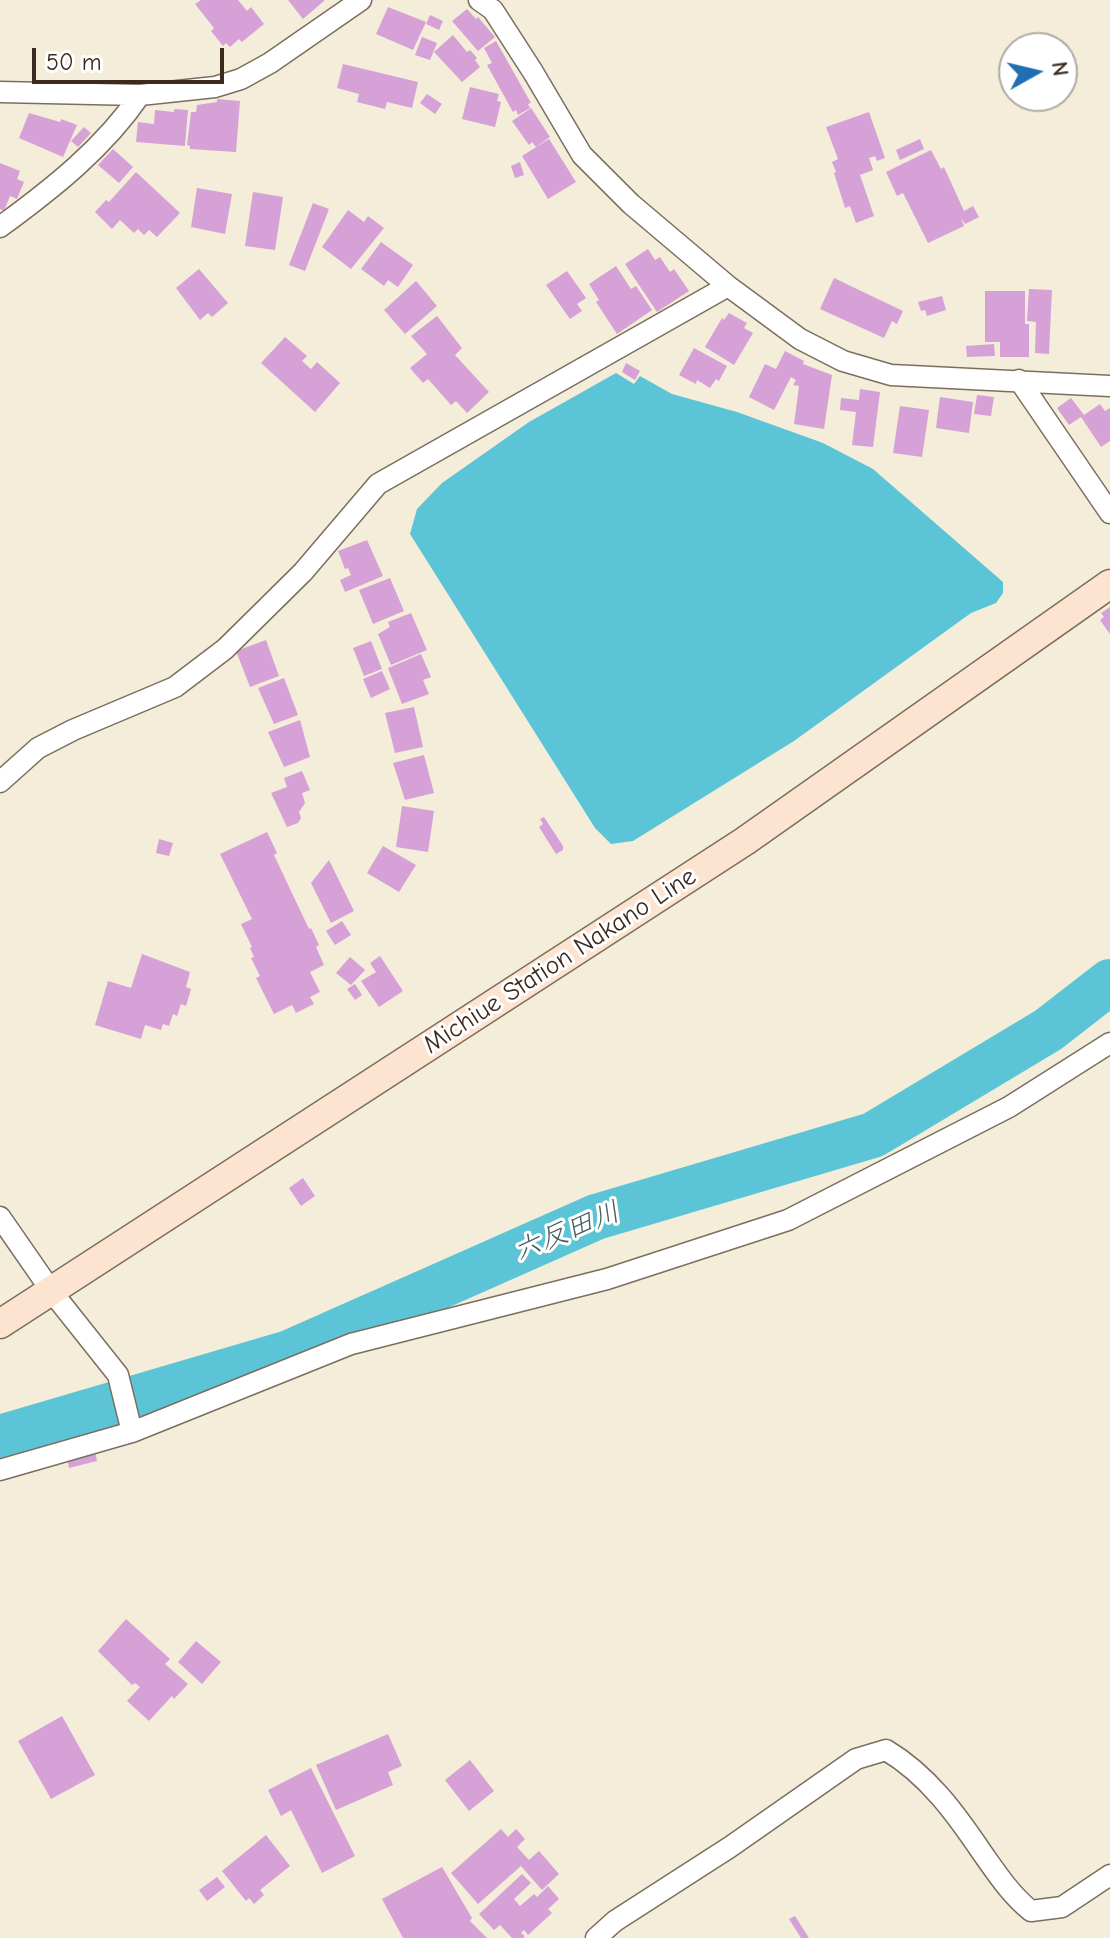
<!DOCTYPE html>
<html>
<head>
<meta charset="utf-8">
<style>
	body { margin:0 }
	#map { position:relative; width:1110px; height:1938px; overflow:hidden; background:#f4edd9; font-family:"Comic Neue",sans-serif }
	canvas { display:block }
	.north { position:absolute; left:998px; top:32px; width:80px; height:80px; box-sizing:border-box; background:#fff; border:2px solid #b1aaa5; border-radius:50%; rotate:82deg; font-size:22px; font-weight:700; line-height:32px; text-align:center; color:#3b2a1e }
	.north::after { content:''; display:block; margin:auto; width:28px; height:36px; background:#1f6fb2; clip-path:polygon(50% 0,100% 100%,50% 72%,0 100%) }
	.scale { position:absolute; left:32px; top:48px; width:192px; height:36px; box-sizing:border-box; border:4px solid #3b2a1e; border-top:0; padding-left:10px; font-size:24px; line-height:28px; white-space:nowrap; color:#3b2a1e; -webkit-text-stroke:6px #fff; paint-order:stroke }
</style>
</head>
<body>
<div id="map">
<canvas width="1110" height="1938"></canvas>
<div class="north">N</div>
<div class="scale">50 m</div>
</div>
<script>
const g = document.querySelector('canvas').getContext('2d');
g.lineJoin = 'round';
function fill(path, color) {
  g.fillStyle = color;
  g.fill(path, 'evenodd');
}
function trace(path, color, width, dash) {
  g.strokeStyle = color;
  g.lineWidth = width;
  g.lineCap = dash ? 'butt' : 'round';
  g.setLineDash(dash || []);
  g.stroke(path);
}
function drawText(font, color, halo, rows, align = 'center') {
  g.font = font + ' "Comic Neue","Klee One",sans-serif';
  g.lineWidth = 6;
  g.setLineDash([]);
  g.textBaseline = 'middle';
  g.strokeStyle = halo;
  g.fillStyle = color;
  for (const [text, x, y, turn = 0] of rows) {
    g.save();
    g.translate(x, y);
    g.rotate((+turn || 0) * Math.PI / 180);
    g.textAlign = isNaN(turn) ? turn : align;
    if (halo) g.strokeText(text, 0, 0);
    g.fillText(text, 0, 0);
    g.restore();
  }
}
const water = new Path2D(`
	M616 373 634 384 640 376 672 394 737 412 823 443 873 469 1003 582V593L996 603 971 613 794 741 633 841 611 844 595 828 410 534 417 509 442 483 529 422Z`);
const river = new Path2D(`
	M0 1438 289 1353 596 1217 873 1135 1048 1030 1110 982`);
const building = new Path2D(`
	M201 0H238L247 11 251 7 264 24 242 42 239 39 230 47 226 43 223 46 211 31 214 28 195 4Z
	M288 0H325L303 19Z
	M388 7 426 22 413 50 376 34Z
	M467 9 476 19 478 17 495 37 478 51 452 21Z
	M430 15 443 21 439 30 426 24Z
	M453 35 467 52 470 50 477 58 475 60 480 67 462 82 434 52Z
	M422 37 437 43 430 60 415 55Z
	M496 41 531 103 528 104 530 108 518 115 516 110 513 112 487 65 492 63 484 48Z
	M343 64 418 82 412 108 387 102 385 109 357 102 359 94 337 88Z
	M470 87 499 94 497 101 501 102 495 127 462 119Z
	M427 94 442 104 435 114 420 103Z
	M217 99 240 101 236 152 190 149V146L187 145 191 112H196L197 105 217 102Z
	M531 108 550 137 536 147 532 142 529 145 512 121Z
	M174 109 188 110 185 146 136 142 138 122 154 124 155 110 174 112Z
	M869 112 885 158 877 161 875 156 869 158 873 170 860 175 874 216 856 223 850 206 845 208 834 173 836 172 832 162 838 159 826 127Z
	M29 113 60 122 61 119 77 125 63 157 19 138Z
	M84 127 91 133 78 147 71 141Z
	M549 139 576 182 548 199 522 156Z
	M920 139 924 149 900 160 896 150Z
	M113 149 133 167 119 183 98 165Z
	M931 150 941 169 944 167 964 211 973 206 979 217 965 224 961 218 964 226 928 243 903 193 897 196 886 172Z
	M520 162 524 175 515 178 511 166Z
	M0 163 20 171 17 179 24 182 17 199 10 196 4 211 0 209Z
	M136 172 180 213 157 237 149 230 144 235 138 229 134 233 120 220 112 229 95 212 106 200 109 202Z
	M197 188 232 194 225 234 191 227Z
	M253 192 283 197 275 250 245 246Z
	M313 203 329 209 305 271 289 265Z
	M348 210 364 222 368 216 384 228 351 269 322 247Z
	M381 242 413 265 398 287 388 280 384 286 361 269Z
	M648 249 655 260 660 257 670 272 674 269 689 291 657 312 625 264Z
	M616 266 631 289 636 286 652 310 617 334 596 302 599 300 589 284Z
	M199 269 228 303 212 317 208 313 200 320 176 288Z
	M567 271 586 298 577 304 582 311 570 319 546 285Z
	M834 278 903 311 897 324 892 321 884 338 820 309Z
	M416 281 437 306 405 334 384 310Z
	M1029 289 1052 290 1049 354 1035 353 1036 322 1027 321Z
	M985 291H1025V324H1029V357H1000V342H985Z
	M942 296 946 310 927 316 925 310 921 311 918 302Z
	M729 313 747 323 744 328 753 333 734 365 705 347 722 318 724 320Z
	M437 316 462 348 455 355 489 392 467 413 456 401 451 405 428 379 423 383 410 368 427 354 411 336Z
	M285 337 307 356 302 361 311 369 317 362 340 383 315 412 261 363Z
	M994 344 995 356 967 357 966 346Z
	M694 348 727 366 719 381 716 379 710 388 697 380 696 384 679 375Z
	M785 351 804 361 803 364 832 375 824 429 794 424 799 386 793 385 796 380 791 377 774 410 749 397 765 364 776 369Z
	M626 363 640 371 635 380 622 372Z
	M860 389 880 392 873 447 852 445 856 412 840 410 841 398 859 400Z
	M977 395 994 397 991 416 974 414Z
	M940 397 973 402 969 433 936 428Z
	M1071 398 1084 415 1100 404 1105 411 1110 408V441L1101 447 1081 417 1069 425 1057 408Z
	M900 406 929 410 922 457 893 453Z
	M367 540 383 576 345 592 340 580 351 575 348 568 345 569 338 551Z
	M390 578 404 611 373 624 359 590Z
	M1110 607V634L1100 620 1104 617 1101 613Z
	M411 613 427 650 391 665 378 634 390 627 388 622Z
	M266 640 279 676 250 687 236 651Z
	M371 641 382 669 364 676 353 648Z
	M421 654 431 677 423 680 429 694 402 704 388 668Z
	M382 671 390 689 371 698 363 679Z
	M284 678 298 715 274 724 258 688Z
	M414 707 423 747 395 753 385 713Z
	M300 720 310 757 284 767 268 732Z
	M424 755 434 793 405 800 393 763Z
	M302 771 310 790 302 793 305 803 299 812 301 818 298 823 287 827 271 793 287 787 284 778Z
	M402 806 434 811 428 852 396 847Z
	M544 817 563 846V850L556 854 539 827 543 824 540 819Z
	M267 832 277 853 274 855 309 929 311 928 319 945 316 947 324 965 310 972 320 992 310 997 314 1004 296 1013 292 1005 274 1014 256 978 260 976 251 958 254 957 250 948 252 947 241 924 252 919 220 854Z
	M159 839 173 843 169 856 156 853Z
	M383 846 416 865 399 892 367 873Z
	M329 860 354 911 331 923 311 883Z
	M342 921 351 935 335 945 326 931Z
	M142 954 190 972 186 987 191 989 186 1006 181 1004 177 1016 173 1014 169 1026 163 1024 161 1030 145 1025 141 1039 95 1025 108 981 131 988Z
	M380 956 403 991 379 1007 361 981 376 972 370 963Z
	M350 957 365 970 351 985 336 973Z
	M355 984 362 995 355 1000 347 989Z
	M303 1178 315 1196 301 1206 289 1188Z
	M95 1451 97 1461 69 1468 67 1457Z
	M126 1619 170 1659 165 1664 188 1684 174 1699 172 1696 149 1721 127 1701 140 1687 135 1683 132 1685 98 1651Z
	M196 1641 221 1662 202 1684 178 1662Z
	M62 1716 95 1775 51 1799 18 1741Z
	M388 1734 402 1766 388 1772 393 1785 336 1810 316 1765Z
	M470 1760 494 1791 469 1811 445 1780Z
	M311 1768 355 1856 322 1873 291 1810 281 1816 268 1790Z
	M501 1829 508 1837 516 1829 525 1839 517 1847 529 1860 539 1851 559 1874 542 1890 521 1866 478 1904 451 1873Z
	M266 1835 290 1866 260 1890 264 1895 254 1904 249 1898 246 1901 222 1871Z
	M442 1867 472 1918 470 1921 487 1938H403L382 1899Z
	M522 1874 531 1883 514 1899 520 1906 534 1894 537 1897 548 1886 559 1899 548 1909 552 1913 528 1935 524 1930 521 1933 525 1936 523 1938H512L500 1925 494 1930 479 1914Z
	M217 1877 225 1887 207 1901 199 1890Z
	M795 1916 809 1938H801L789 1919Z`);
const street = new Path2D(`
	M479 0 493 10 533 72 582 155 631 204 728 286 800 339 843 361 891 375 1110 386
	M0 92 140 95 215 87 241 79 270 63 361 0
	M0 227C52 189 104 148 140 95
	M1019 380 1110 513
	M0 782 38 748 73 730 175 687 225 649 303 572 378 484 728 286
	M0 1217 52 1292 118 1375 132 1432
	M0 1470 132 1432 351 1344 607 1279 788 1220 1009 1107 1110 1043
	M596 1938 615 1921 730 1847 856 1759 886 1750C928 1775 956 1814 983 1854 998 1875 1011 1895 1031 1911L1062 1907 1110 1875`);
const secondary = new Path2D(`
	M0 1324 745 841 1110 584`);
const streetNames = [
	["Michiue Station Nakano Line",560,961,-33]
];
const waterNames = [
	["六反田川",567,1232,-22]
];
fill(water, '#5bc5d7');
trace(river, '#5bc5d7', 46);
fill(building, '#d6a1d6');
trace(street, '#7c6e5f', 23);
trace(secondary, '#7c6e5f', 31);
trace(street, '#fff', 20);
trace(secondary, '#fde4d1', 28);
drawText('26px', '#3b2a1e', '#fff', streetNames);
drawText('italic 28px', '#46605f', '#fff', waterNames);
</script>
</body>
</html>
